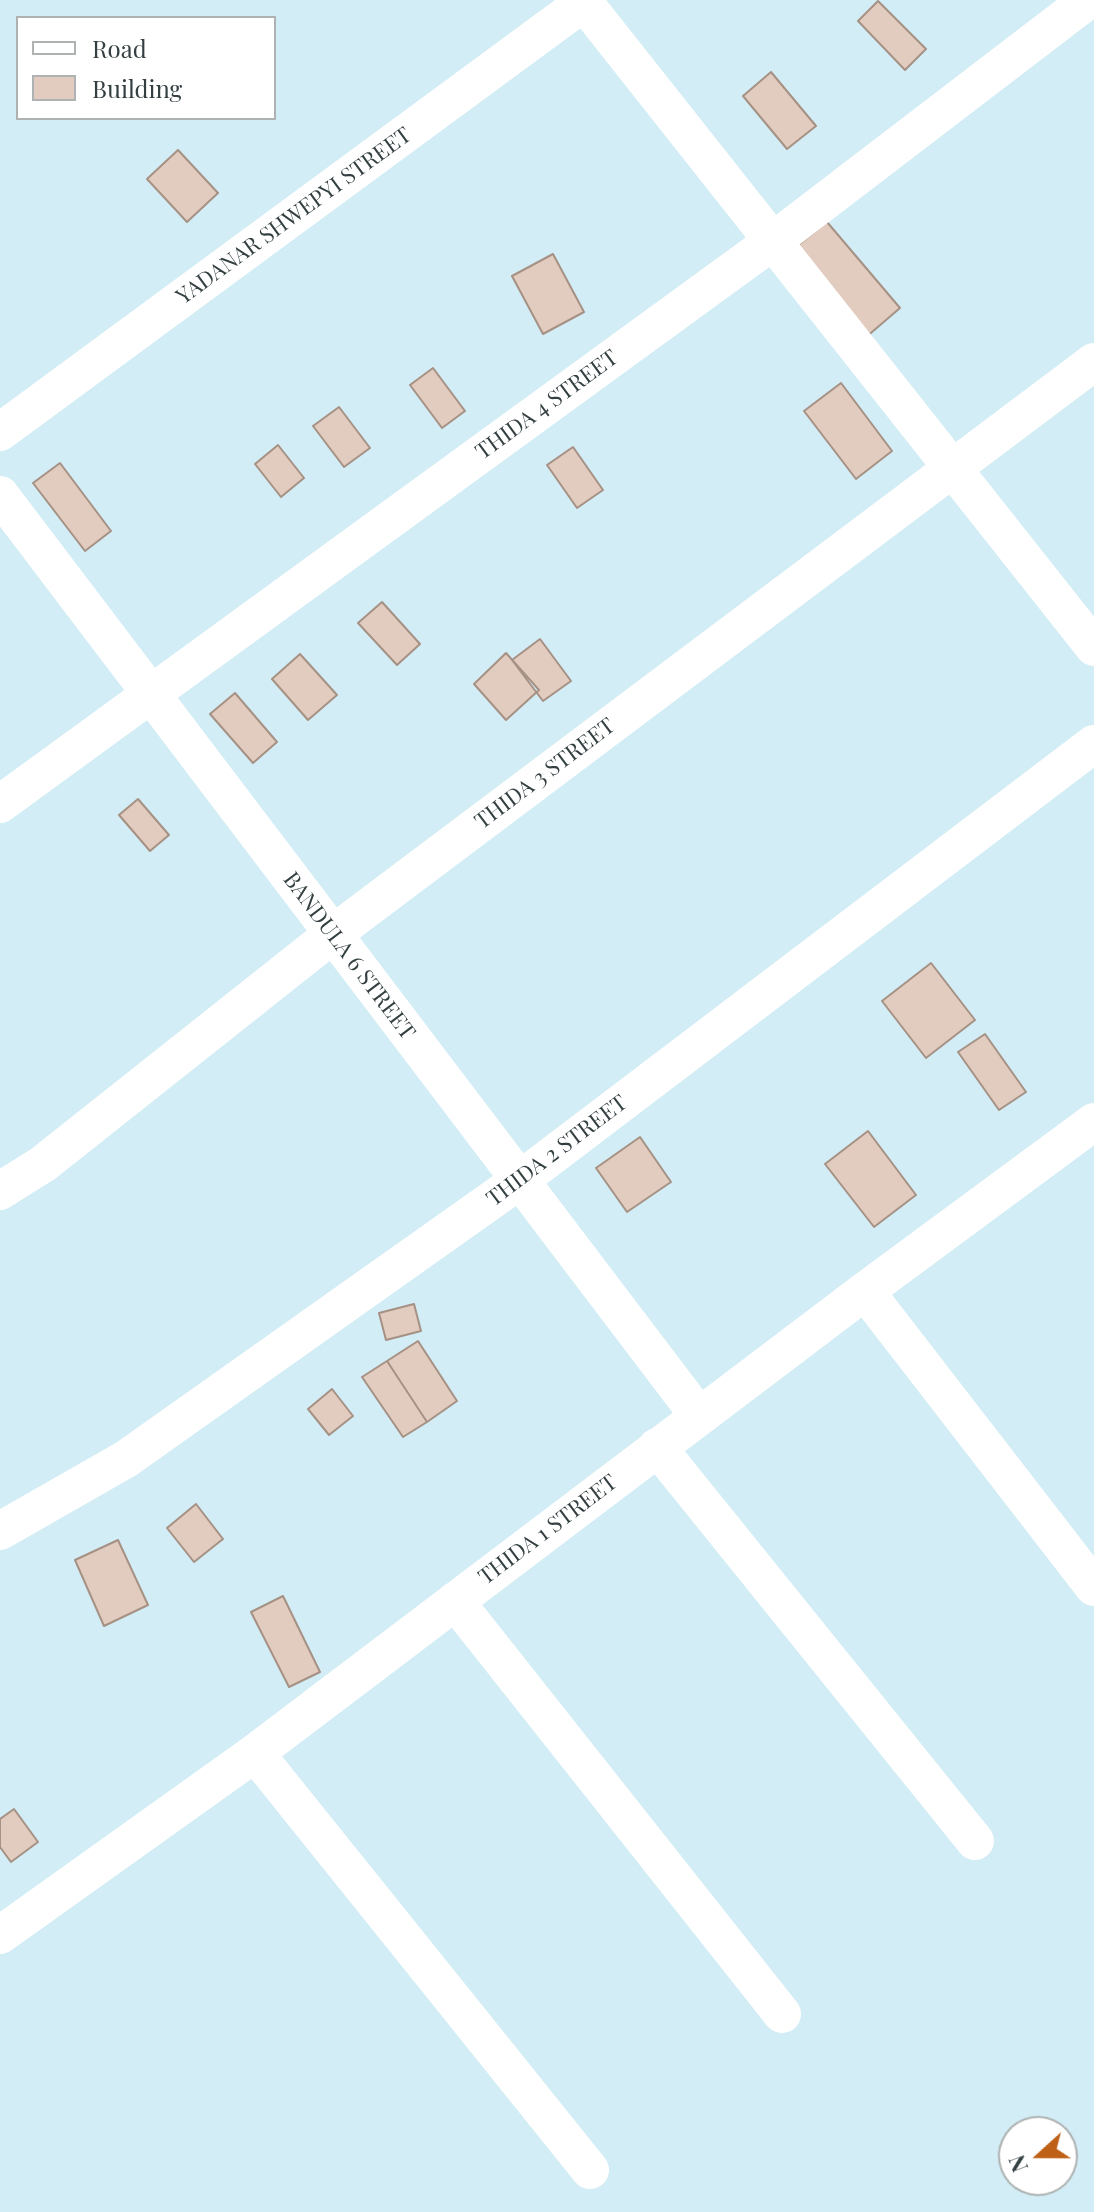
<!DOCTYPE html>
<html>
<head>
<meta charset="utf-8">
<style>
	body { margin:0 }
	#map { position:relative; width:1094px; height:2212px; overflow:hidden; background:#d2edf5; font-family:"Playfair Display",serif }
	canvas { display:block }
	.legend { position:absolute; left:16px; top:16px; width:260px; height:104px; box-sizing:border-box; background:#fff; border:2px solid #aeb2b3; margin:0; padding:10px 14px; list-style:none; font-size:24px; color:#343f42 }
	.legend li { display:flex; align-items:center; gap:16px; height:40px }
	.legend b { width:40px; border:2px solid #aeb2b3 }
	.north { position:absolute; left:998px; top:2116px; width:80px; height:80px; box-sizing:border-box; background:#fff; border:2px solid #aeb2b3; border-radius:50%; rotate:249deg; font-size:22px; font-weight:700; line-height:32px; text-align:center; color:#343f42 }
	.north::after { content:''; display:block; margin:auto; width:28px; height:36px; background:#be6016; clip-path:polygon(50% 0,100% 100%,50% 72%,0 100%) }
</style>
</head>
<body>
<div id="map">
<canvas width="1094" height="2212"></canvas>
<ul class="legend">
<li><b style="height:10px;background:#fff"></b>Road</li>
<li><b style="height:22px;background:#e2ccbf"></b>Building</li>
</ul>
<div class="north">N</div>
</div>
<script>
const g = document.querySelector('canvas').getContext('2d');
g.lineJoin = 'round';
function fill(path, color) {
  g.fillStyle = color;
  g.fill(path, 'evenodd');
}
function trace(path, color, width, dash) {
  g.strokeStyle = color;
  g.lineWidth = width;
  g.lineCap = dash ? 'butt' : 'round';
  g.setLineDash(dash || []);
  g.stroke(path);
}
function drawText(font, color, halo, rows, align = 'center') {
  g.font = font + ' "Playfair Display",serif';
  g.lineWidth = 8;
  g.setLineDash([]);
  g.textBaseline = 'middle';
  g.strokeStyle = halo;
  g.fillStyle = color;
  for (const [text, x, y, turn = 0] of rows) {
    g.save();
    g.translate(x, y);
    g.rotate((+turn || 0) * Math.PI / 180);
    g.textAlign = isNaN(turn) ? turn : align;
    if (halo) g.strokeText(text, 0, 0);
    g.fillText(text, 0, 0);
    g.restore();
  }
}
const building = new Path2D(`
	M878 1 926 49 905 70 858 21Z
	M771 72 816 126 787 149 743 96Z
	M178 150 218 193 187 222 147 179Z
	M827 222 900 308 865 338 792 250Z
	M553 254 584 312 543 334 512 276Z
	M433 368 465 411 442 428 410 385Z
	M841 383 892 451 856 479 804 411Z
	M339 407 370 448 344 467 313 426Z
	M278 445 304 478 281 497 255 464Z
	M573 447 603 490 577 508 547 465Z
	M60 463 111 531 85 551 33 483Z
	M382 602 420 644 397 665 358 623Z
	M540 639 571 681 543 701 512 660Z
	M506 653 539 690 506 720 474 684Z
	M300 654 337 695 308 720 272 679Z
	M235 693 277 742 253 763 210 714Z
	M138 799 169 835 150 851 119 815Z
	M931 963 975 1020 926 1058 882 1001Z
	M985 1034 1026 1092 999 1110 958 1052Z
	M868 1131 916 1195 874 1227 825 1164Z
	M640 1137 671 1182 627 1212 596 1168Z
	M414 1304 421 1331 386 1340 379 1313Z
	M418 1341 457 1401 427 1422 387 1361Z
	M387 1361 427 1422 403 1437 362 1377Z
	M332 1389 353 1416 329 1435 308 1409Z
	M196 1504 223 1539 194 1562 167 1528Z
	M118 1540 148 1605 104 1626 75 1560Z
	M283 1596 320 1672 289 1687 251 1612Z
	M14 1809 38 1842 11 1862 0 1847V1819Z`);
const minor = new Path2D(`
	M582 0 1094 647
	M0 432 587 0
	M0 495 699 1416
	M0 804 773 241 1088 0
	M0 1191 43 1164 333 934 1094 362
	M865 1291 1094 1587
	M657 1447 975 1841
	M0 1531 126 1459 520 1180 1094 744
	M455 1601 782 2014
	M255 1753 590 2170
	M0 1935 255 1753 865 1291 1094 1122`);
const streetNames = [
	["YADANAR SHWEPYI STREET",294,216,-36],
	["THIDA 4 STREET",547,405,-36],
	["THIDA 3 STREET",545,774,-37],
	["BANDULA 6 STREET",349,956,53],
	["THIDA 2 STREET",557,1151,-37],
	["THIDA 1 STREET",548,1530,-37]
];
fill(building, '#e2ccbf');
trace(building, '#a69185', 2);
trace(minor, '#fff', 38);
drawText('22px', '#343f42', '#fff', streetNames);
</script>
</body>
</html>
